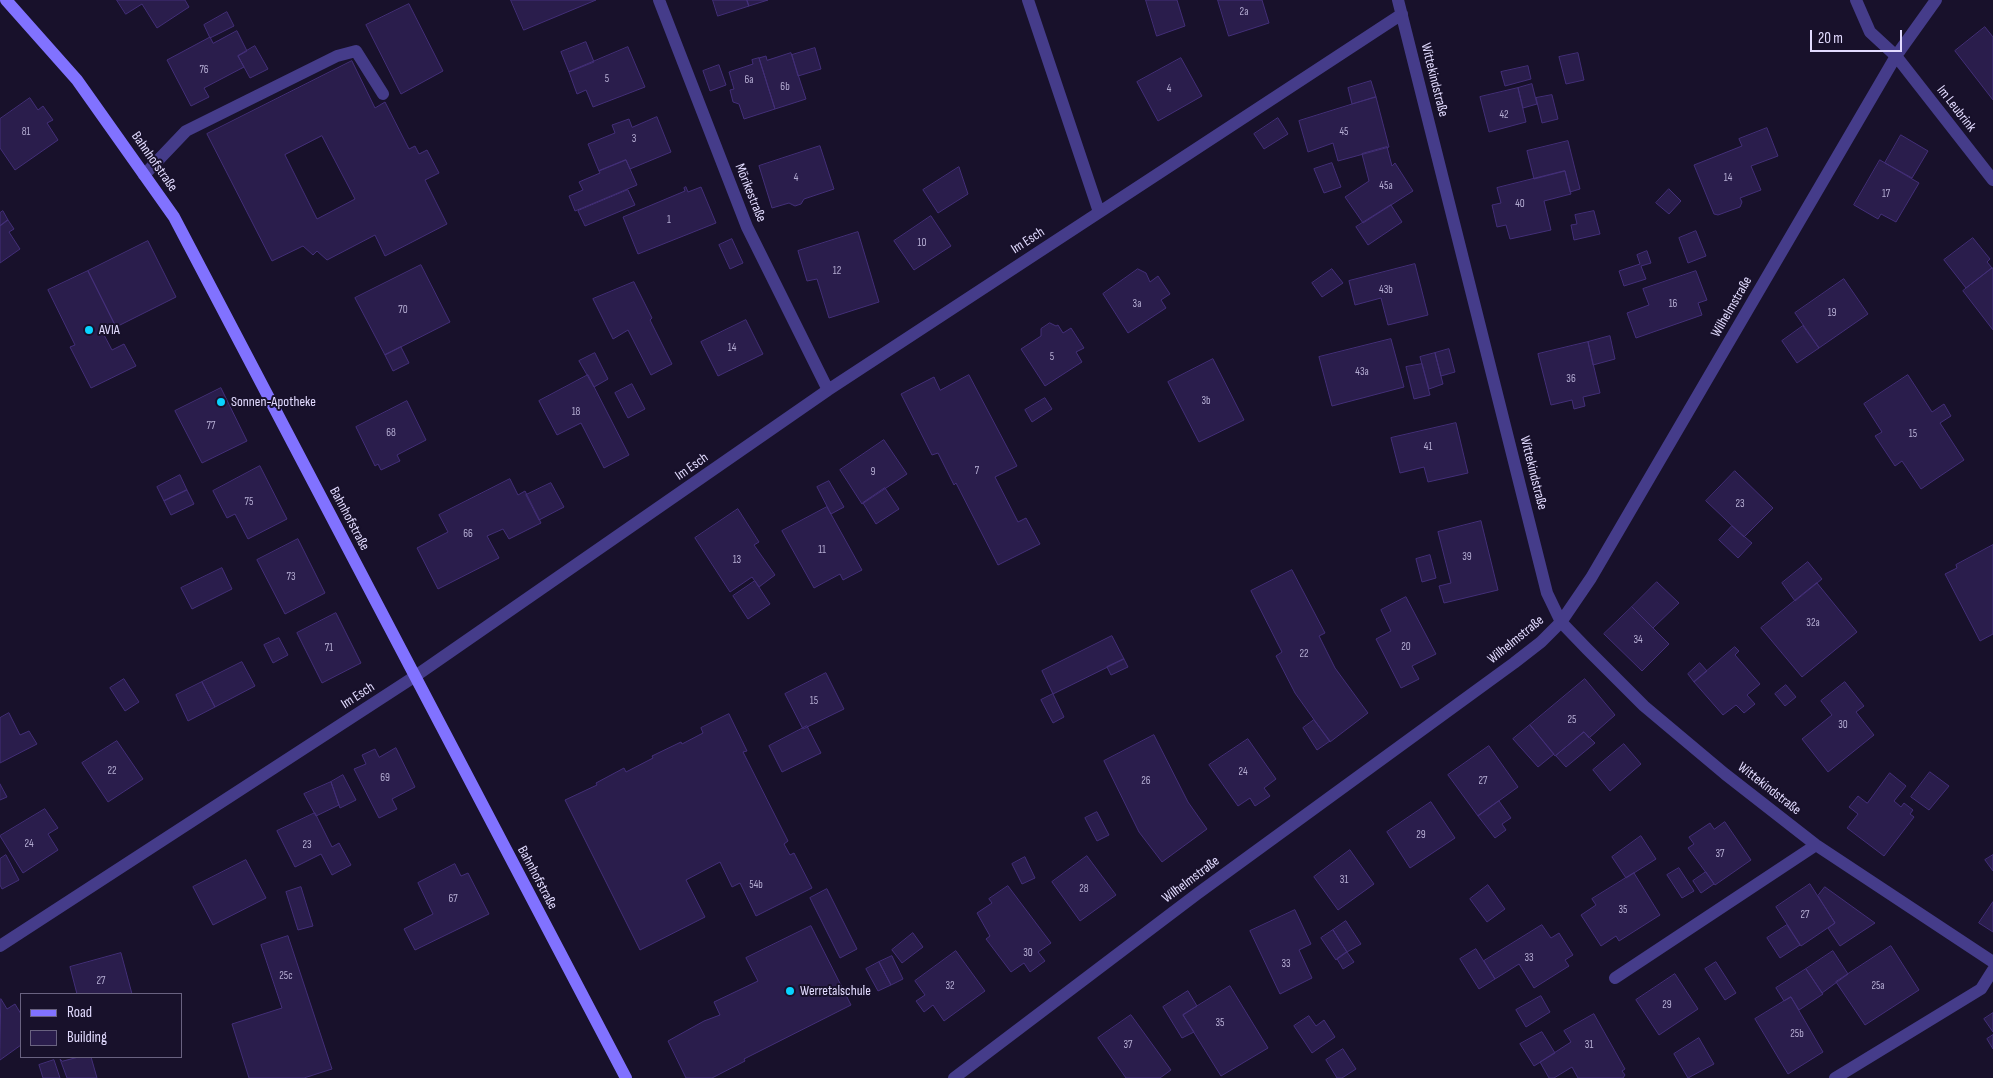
<!DOCTYPE html>
<html>
<head>
<meta charset="utf-8">
<style>
	body { margin:0 }
	#map { position:relative; width:1993px; height:1078px; overflow:hidden; background:#18112b; font-family:"Sofia Sans Condensed",sans-serif }
	canvas { display:block }
	.legend { position:absolute; left:20px; top:993px; width:162px; height:65px; box-sizing:border-box; background:#18112b; border:1px solid #696280; margin:0; padding:6px 9px; list-style:none; font-size:15px; color:#e2dbff }
	.legend li { display:flex; align-items:center; gap:10px; height:25px }
	.legend b { width:25px; border:1px solid #696280 }
	.scale { position:absolute; left:1810px; top:30px; width:92px; height:22px; box-sizing:border-box; border:2px solid #e2dbff; border-top:0; padding-left:6px; font-size:15px; line-height:18px; white-space:nowrap; color:#e2dbff; -webkit-text-stroke:4px #18112b; paint-order:stroke }
</style>
</head>
<body>
<div id="map">
<canvas width="1993" height="1078"></canvas>
<ul class="legend">
<li><b style="height:6px;background:#8172ff"></b>Road</li>
<li><b style="height:14px;background:#2a1d4c"></b>Building</li>
</ul>
<div class="scale">20 m</div>
</div>
<script>
const g = document.querySelector('canvas').getContext('2d');
g.lineJoin = 'round';
function fill(path, color) {
  g.fillStyle = color;
  g.fill(path, 'evenodd');
}
function trace(path, color, width, dash) {
  g.strokeStyle = color;
  g.lineWidth = width;
  g.lineCap = dash ? 'butt' : 'round';
  g.setLineDash(dash || []);
  g.stroke(path);
}
function drawText(font, color, halo, rows, align = 'center') {
  g.font = font + ' "Sofia Sans Condensed",sans-serif';
  g.lineWidth = 4;
  g.setLineDash([]);
  g.textBaseline = 'middle';
  g.strokeStyle = halo;
  g.fillStyle = color;
  for (const [text, x, y, turn = 0] of rows) {
    g.save();
    g.translate(x, y);
    g.rotate((+turn || 0) * Math.PI / 180);
    g.textAlign = isNaN(turn) ? turn : align;
    if (halo) g.strokeText(text, 0, 0);
    g.fillText(text, 0, 0);
    g.restore();
  }
}
const building = new Path2D(`
	M117 0H185L189 7 157 28 142 4 126 14Z
	M511 0H596L524 30Z
	M713 0H747L749 6 718 16Z
	M747 0H768L749 6Z
	M1146 0H1177L1185 26 1157 36Z
	M1218 0H1262L1269 23 1229 36Z
	M409 4 443 71 401 94 366 25Z
	M227 12 234 26 210 38 204 25Z
	M1985 27 1993 37V100L1955 51Z
	M237 31 247 51 238 56 244 67 204 88 209 97 191 106 167 60 210 37 213 43Z
	M586 42 594 62 569 72 561 52Z
	M255 46 268 69 250 78 238 56Z
	M628 47 645 87 593 107 586 90 577 94 569 72Z
	M815 48 821 69 798 76 792 55Z
	M791 53 806 99 775 109 759 58 766 56 767 60Z
	M1578 53 1584 80 1566 84 1559 57Z
	M759 58 775 109 744 119 739 104 733 102 730 90 734 89 729 72 753 64 752 60Z
	M1181 58 1202 96 1158 121 1137 82Z
	M352 61 375 108 385 102 409 149 415 146 419 154 427 150 439 173 425 180 447 224 385 256 375 235 327 260 317 251 313 255 303 246 272 261 207 134ZM322 136 355 199 317 219 285 155Z
	M719 65 726 85 710 91 703 71Z
	M1528 66 1531 79 1505 86 1501 72Z
	M1371 81 1376 97 1352 104 1348 88Z
	M1532 84 1537 104 1523 108 1518 88Z
	M1518 88 1526 122 1489 132 1480 97Z
	M1552 95 1558 119 1542 123 1536 98Z
	M1376 97 1389 147 1338 161 1333 143 1308 152 1299 121Z
	M30 98 38 110 43 106 53 120 47 123 58 140 15 170 0 148V119Z
	M657 117 671 152 630 169 626 160 599 171 588 144 615 133 612 125 629 119 632 127Z
	M1278 118 1288 134 1264 149 1254 134Z
	M1767 128 1778 156 1751 166 1761 190 1740 198 1742 202 1740 207 1718 215 1714 214 1694 165 1742 146 1739 139Z
	M1901 135 1928 151 1912 178 1885 163Z
	M1568 141 1580 189 1570 192 1565 171 1534 179 1527 151Z
	M820 146 834 189 804 199 801 204 795 206 789 203 772 208 759 166Z
	M1387 147 1392 166 1395 163 1413 191 1363 223 1345 197 1369 181 1362 154Z
	M626 160 637 185 575 211 569 196 583 190 579 182 600 173 599 171Z
	M1880 160 1919 183 1896 222 1881 214 1878 219 1854 205Z
	M1332 163 1341 187 1324 193 1314 169Z
	M959 167 968 194 938 213 923 190Z
	M1565 171 1571 194 1544 201 1551 230 1510 239 1506 225 1497 227 1492 205 1501 203 1497 188Z
	M686 187 688 192 701 187 716 223 638 254 623 217 685 191 684 188Z
	M1669 189 1681 201 1669 214 1656 203Z
	M628 190 635 205 585 226 578 211Z
	M1391 205 1402 222 1368 245 1356 227Z
	M3 211 8 220 0 226V213Z
	M1594 211 1600 234 1574 240 1571 225 1577 224 1575 215Z
	M931 216 951 246 914 270 894 241Z
	M8 220 14 229 9 232 20 249 0 263V226Z
	M1696 231 1706 256 1688 263 1679 238Z
	M858 232 879 302 829 318 817 279 807 281 798 251Z
	M1973 238 1990 259 1987 262 1992 268 1966 288 1944 260Z
	M732 239 743 263 730 269 719 245Z
	M148 241 176 297 116 327 88 271Z
	M1647 251 1651 263 1641 266 1646 279 1624 286 1619 271 1640 264 1637 255Z
	M1415 264 1428 315 1388 325 1381 298 1355 305 1349 281Z
	M421 265 450 322 385 355 355 298Z
	M1992 268H1993V330L1963 291Z
	M1138 269 1146 273 1150 282 1158 276 1170 294 1161 300 1166 308 1128 333 1103 294Z
	M1332 269 1343 283 1322 297 1312 283Z
	M88 271 116 327 103 333 112 350 124 344 136 366 91 388 70 347 75 345 48 290Z
	M1696 271 1707 300 1698 303 1702 315 1636 338 1627 313 1649 305 1643 289Z
	M1844 279 1868 314 1819 348 1795 313Z
	M634 282 652 318 650 320 672 364 651 375 628 330 613 339 593 299Z
	M746 320 763 354 718 376 701 342Z
	M1050 323 1056 326 1058 325 1063 333 1071 328 1084 348 1076 352 1082 362 1045 386 1021 349 1041 336V329Z
	M1803 326 1819 348 1797 363 1782 341Z
	M1610 336 1615 359 1593 365 1588 342Z
	M1391 339 1404 387 1332 406 1319 357Z
	M1588 342 1600 393 1583 397 1585 406 1574 409 1572 400 1551 405 1538 354Z
	M401 347 409 363 393 371 385 355Z
	M1449 349 1455 372 1441 376 1435 353Z
	M595 353 608 379 594 387 579 361Z
	M1435 353 1443 384 1429 389 1420 357Z
	M1213 359 1244 420 1199 442 1168 382Z
	M1422 364 1430 395 1414 399 1406 367Z
	M588 375 629 455 604 468 581 423 557 435 539 401Z
	M969 375 1017 466 995 477 1018 522 1026 518 1040 544 998 565 956 483 954 485 938 453 932 455 901 394 934 377 940 390Z
	M1908 375 1932 412 1944 404 1951 416 1940 423 1964 460 1921 489 1902 461 1895 466 1875 436 1882 432 1864 404Z
	M632 384 645 409 628 418 615 393Z
	M221 388 247 441 202 463 175 411Z
	M1045 398 1052 409 1032 422 1025 410Z
	M407 401 426 440 397 455 400 461 381 470 378 464 375 466 356 427Z
	M1456 423 1468 473 1428 482 1424 467 1400 473 1391 438Z
	M884 440 907 474 862 504 840 470Z
	M260 466 287 519 248 539 235 514 227 518 213 491Z
	M1735 471 1773 508 1744 537 1706 501Z
	M180 475 187 490 164 501 157 487Z
	M510 479 518 495 525 491 541 523 509 539 503 529 487 536 499 558 438 589 417 548 448 532 439 515Z
	M829 481 844 507 831 514 817 487Z
	M551 483 564 507 539 520 526 495Z
	M885 488 899 509 876 524 863 503Z
	M187 490 194 504 171 515 164 501Z
	M827 507 862 570 843 580 840 574 814 588 782 531Z
	M738 509 759 542 754 545 775 575 759 587 752 577 730 592 695 538Z
	M1481 521 1498 590 1444 603 1439 586 1451 583 1438 532Z
	M1732 526 1752 543 1738 558 1719 540Z
	M298 539 325 593 285 614 257 560Z
	M1993 545V634L1980 641 1945 574 1957 568 1956 565Z
	M1430 555 1436 578 1422 582 1416 559Z
	M1808 562 1822 579 1795 601 1782 583Z
	M222 568 232 589 192 609 181 588Z
	M1292 570 1325 633 1319 636 1335 668 1368 713 1330 742 1295 693 1276 656 1282 652 1251 591Z
	M755 581 770 604 748 619 733 596Z
	M1657 582 1679 603 1653 628 1632 607Z
	M1817 583 1857 632 1802 677 1761 628Z
	M1406 597 1436 654 1412 666 1419 679 1401 688 1376 639 1391 631 1381 610Z
	M1632 607 1669 644 1642 671 1604 634Z
	M336 613 361 663 322 683 297 633Z
	M1112 636 1124 659 1053 694 1042 671Z
	M279 638 288 655 273 663 264 645Z
	M1735 647 1739 651 1735 655 1760 684 1747 695 1755 704 1744 713 1736 705 1723 715 1694 682Z
	M1124 659 1128 667 1111 675 1107 667Z
	M242 662 255 686 215 707 202 682Z
	M1700 663 1707 671 1694 682 1688 674Z
	M826 673 844 709 803 729 785 694Z
	M124 679 139 702 125 711 110 688Z
	M1585 679 1615 715 1589 738 1584 732 1555 756 1530 725Z
	M202 682 215 707 188 721 176 695Z
	M1845 682 1864 706 1856 712 1874 735 1828 772 1802 739 1832 715 1821 701Z
	M1786 685 1796 697 1785 706 1775 694Z
	M1053 694 1064 717 1053 723 1041 700Z
	M9 713 20 735 29 731 37 744 0 763V718Z
	M729 714 747 751 743 752 788 841 784 844 790 855 794 853 812 888 756 916 740 883 732 887 720 862 686 880 705 917 640 950 565 800 597 785 596 783 624 768 626 772 653 758 652 756 681 742 682 744 703 733 701 728Z
	M1314 720 1330 741 1317 750 1303 728Z
	M1530 725 1554 754 1538 767 1513 739Z
	M807 726 821 753 782 772 769 746Z
	M1584 732 1595 743 1566 767 1556 756Z
	M1154 735 1188 802 1207 829 1162 862 1139 832 1104 761Z
	M1248 739 1276 779 1264 788 1270 796 1255 806 1250 798 1238 806 1209 765Z
	M117 741 143 779 108 802 82 763Z
	M1624 744 1641 764 1610 791 1593 770Z
	M1489 746 1518 787 1478 816 1448 775Z
	M396 748 415 787 392 799 397 809 379 818 354 769 366 764 362 755 375 749 379 757Z
	M1930 772 1949 786 1929 810 1911 797Z
	M1890 773 1906 786 1894 801 1901 807 1904 803 1913 810 1910 814 1914 817 1884 856 1847 828 1858 814 1849 807 1858 796 1867 803Z
	M343 775 356 800 340 808 331 782Z
	M331 782 339 805 316 816 304 794Z
	M0 784 7 797 0 800Z
	M1499 801 1511 818 1502 824 1506 830 1495 838 1478 816Z
	M1431 802 1455 838 1410 868 1387 832Z
	M45 809 58 828 48 834 58 850 23 873 0 836Z
	M1097 812 1109 835 1097 841 1085 818Z
	M315 813 332 847 339 843 351 865 332 875 321 854 295 867 277 831Z
	M1725 822 1751 860 1715 885 1688 848 1694 844 1689 837 1710 823 1714 829Z
	M1641 836 1656 859 1626 878 1612 857Z
	M1350 850 1374 884 1338 910 1314 877Z
	M6 855 19 880 2 889 0 885V859Z
	M1993 855V871L1985 860Z
	M1087 856 1116 895 1080 921 1052 882Z
	M1025 857 1035 878 1022 884 1012 864Z
	M246 860 266 898 213 925 193 887Z
	M455 864 461 876 468 873 489 914 415 950 404 929 433 914 418 883Z
	M1679 868 1694 891 1682 898 1667 875Z
	M1706 872 1714 884 1701 893 1693 881Z
	M1634 873 1660 915 1619 941 1616 936 1601 946 1581 915 1596 905 1592 899Z
	M1810 884 1835 923 1801 946 1776 907Z
	M1488 885 1505 909 1487 922 1470 899Z
	M1008 886 1051 943 1038 952 1045 961 1030 972 1024 963 1011 972 986 939 990 936 977 913 992 903 989 899Z
	M301 887 313 926 298 930 286 892Z
	M1825 887 1875 923 1840 946 1828 928 1835 923 1818 896Z
	M827 889 857 949 840 958 810 898Z
	M1993 902V932L1979 923Z
	M1295 910 1311 944 1299 950 1312 978 1280 994 1250 931Z
	M1346 921 1361 944 1347 952 1333 930Z
	M1542 925 1551 938 1559 933 1573 955 1565 960 1569 966 1534 988 1519 964 1495 979 1484 961Z
	M1787 925 1800 945 1780 958 1767 938Z
	M811 926 851 1005 744 1059 745 1061 712 1078H686L668 1041 704 1021 720 1015 714 1002 758 981 746 958Z
	M1333 930 1347 952 1336 960 1321 938Z
	M913 933 923 947 902 963 892 950Z
	M288 936 332 1069 304 1078H249L232 1024 282 1008 261 945Z
	M1891 946 1919 990 1865 1025 1836 982Z
	M1476 949 1495 979 1479 989 1460 959Z
	M956 951 985 991 944 1021 933 1005 924 1012 916 1001 925 995 915 981Z
	M1833 951 1848 974 1822 993 1806 969Z
	M1347 952 1354 962 1343 969 1337 959Z
	M121 953 132 994H77L70 967Z
	M892 956 903 979 891 985 879 962Z
	M879 962 891 985 878 991 866 969Z
	M1716 962 1736 993 1725 1000 1705 969Z
	M1806 969 1823 994 1799 1010 1791 997 1784 1001 1776 988Z
	M1675 974 1698 1009 1659 1035 1636 1000Z
	M1230 986 1268 1048 1221 1076 1183 1015Z
	M1188 991 1197 1006 1183 1015 1194 1032 1182 1038 1163 1007Z
	M1541 996 1550 1012 1526 1027 1516 1010Z
	M1791 997 1823 1052 1788 1074 1755 1019Z
	M1 999 7 1009 15 1004 21 1014V1045L0 1060Z
	M1993 1013V1032L1984 1019Z
	M1594 1014 1625 1069 1622 1071 1625 1075 1623 1078H1578L1572 1067 1554 1078H1549L1540 1062 1571 1042 1564 1031Z
	M1131 1015 1171 1070 1160 1078H1126L1098 1038Z
	M1309 1016 1316 1026 1324 1020 1335 1037 1312 1053 1294 1026Z
	M1542 1032 1555 1053 1534 1066 1520 1044Z
	M1993 1035V1049L1987 1039Z
	M1699 1038 1714 1064 1688 1078 1674 1054Z
	M1343 1049 1356 1069 1342 1078H1337L1326 1060Z
	M79 1057H91L97 1078H67L60 1059 62 1061Z
	M54 1060 60 1078H43L39 1065Z`);
const lane = new Path2D(`
	M1856 0 1870 32 1896 56
	M144 175 186 131 337 56 356 51 383 94`);
const street = new Path2D(`
	M659 0 747 227 828 390
	M1028 0 1099 212
	M1398 0 1547 593 1561 622 1587 649 1644 706 1725 774 1816 845 1993 962
	M1896 56 1993 180
	M0 946 414 677 828 390 1402 14
	M1615 978 1816 845
	M954 1078 1197 894 1514 663 1541 642 1561 622 1591 578 1896 56 1936 0
	M1835 1078 1981 989 1993 970`);
const secondary = new Path2D(`
	M6 0 77 80 174 217 626 1078`);
const markers = [
	[89,330,5,"#08d3ff"],
	[221,402,5,"#08d3ff"],
	[790,991,5,"#08d3ff"]
];
const numberNames = [
	["2a",1244,12],
	["76",204,70],
	["5",607,79],
	["6a",749,80],
	["6b",785,87],
	["4",1169,89],
	["42",1504,115],
	["81",26,132],
	["45",1344,132],
	["3",634,139],
	["4",796,178],
	["14",1728,178],
	["45a",1386,186],
	["17",1886,194],
	["40",1520,204],
	["1",669,220],
	["10",922,243],
	["12",837,271],
	["43b",1386,290],
	["3a",1137,304],
	["16",1673,304],
	["70",403,310],
	["19",1832,313],
	["14",732,348],
	["5",1052,357],
	["43a",1362,372],
	["36",1571,379],
	["3b",1206,401],
	["18",576,412],
	["77",211,426],
	["68",391,433],
	["15",1913,434],
	["41",1428,447],
	["7",977,471],
	["9",873,472],
	["75",249,502],
	["23",1740,504],
	["66",468,534],
	["11",822,550],
	["39",1467,557],
	["13",737,560],
	["73",291,577],
	["32a",1813,623],
	["34",1638,640],
	["20",1406,647],
	["71",329,648],
	["22",1304,654],
	["15",814,701],
	["25",1572,720],
	["30",1843,725],
	["22",112,771],
	["24",1243,772],
	["69",385,778],
	["26",1146,781],
	["27",1483,781],
	["29",1421,835],
	["24",29,844],
	["23",307,845],
	["37",1720,854],
	["31",1344,880],
	["54b",756,885],
	["28",1084,889],
	["67",453,899],
	["35",1623,910],
	["27",1805,915],
	["30",1028,953],
	["33",1529,958],
	["33",1286,964],
	["25c",286,976],
	["27",101,981],
	["32",950,986],
	["25a",1878,986],
	["29",1667,1005],
	["35",1220,1023],
	["25b",1797,1034],
	["37",1128,1045],
	["31",1589,1045]
];
const streetNames = [
	["Wittekindstraße",1434,80,76],
	["Im Leubrink",1956,109,52],
	["Bahnhofstraße",154,162,55],
	["Mörikestraße",750,193,68],
	["Im Esch",1028,241,-33],
	["Wilhelmstraße",1732,307,-60],
	["Im Esch",692,467,-35],
	["Wittekindstraße",1533,473,76],
	["Bahnhofstraße",349,519,62],
	["Wilhelmstraße",1516,640,-39],
	["Im Esch",358,696,-33],
	["Wittekindstraße",1769,789,38],
	["Bahnhofstraße",537,878,62],
	["Wilhelmstraße",1191,880,-37]
];
const poiNames = [
	["AVIA",99,330],
	["Sonnen-Apotheke",231,402],
	["Werretalschule",800,991]
];
fill(building, '#2a1d4c');
trace(building, '#432f78', 1);
trace(lane, '#453c8a', 12);
trace(street, '#453c8a', 12);
trace(secondary, '#8172ff', 12);
for (const [x, y, r, color] of markers) {
  const dot = new Path2D();
  dot.arc(x, y, r, 0, 2 * Math.PI);
  g.fillStyle = color;
  g.fill(dot);
  trace(dot, '#18112b', 2);
}
drawText('11px', '#b4acd2', null, numberNames);
drawText('14px', '#e2dbff', '#18112b', streetNames);
drawText('14px', '#e2dbff', '#18112b', poiNames, 'left');
</script>
</body>
</html>
